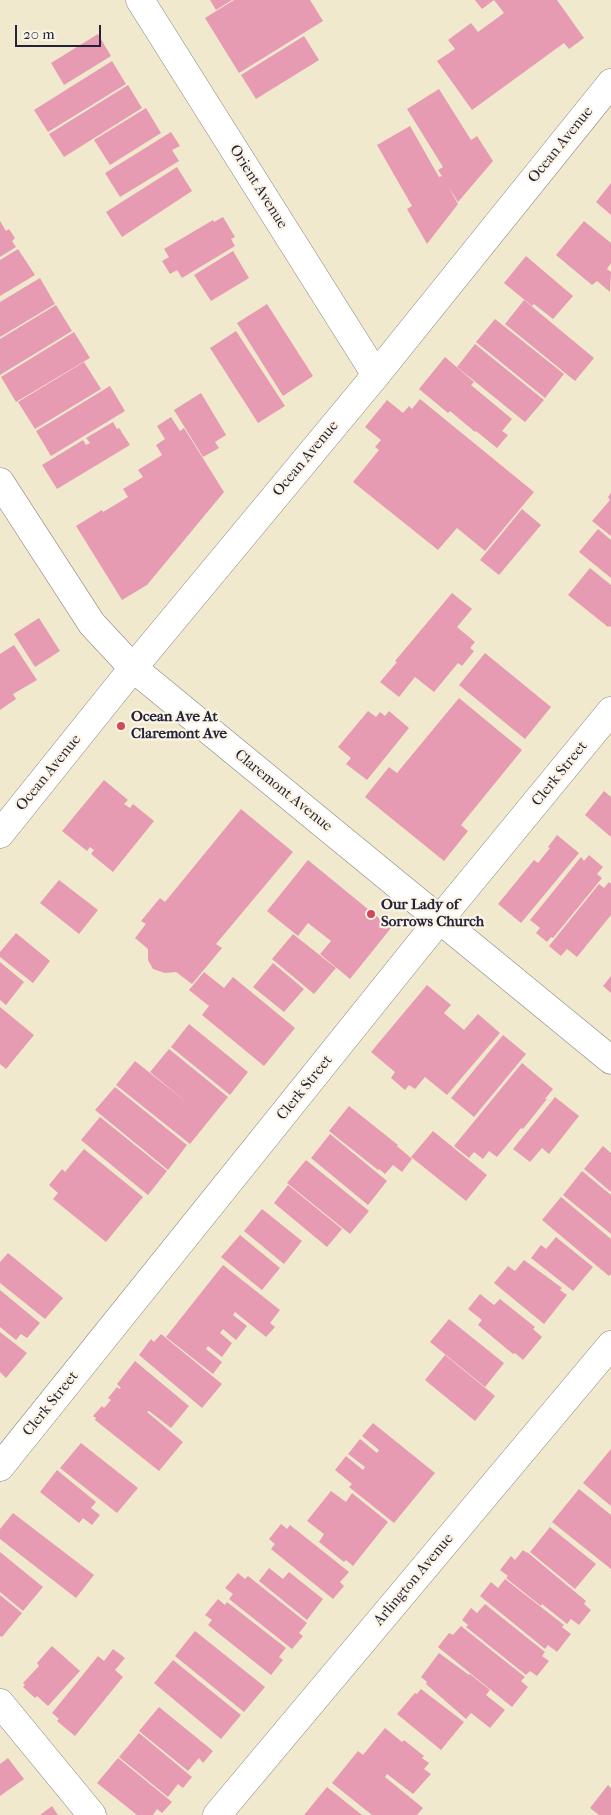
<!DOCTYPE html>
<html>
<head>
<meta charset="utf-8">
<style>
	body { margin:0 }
	#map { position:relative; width:611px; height:1815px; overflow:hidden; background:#f0e9ce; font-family:"IM FELL French Canon",serif }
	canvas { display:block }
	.scale { position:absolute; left:15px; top:25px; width:86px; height:22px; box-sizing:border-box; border:2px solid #22223b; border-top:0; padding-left:6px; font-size:15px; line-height:18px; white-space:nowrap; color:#22223b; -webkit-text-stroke:4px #fcf5e5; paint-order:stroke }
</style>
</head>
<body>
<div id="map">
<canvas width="611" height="1815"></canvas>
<div class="scale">20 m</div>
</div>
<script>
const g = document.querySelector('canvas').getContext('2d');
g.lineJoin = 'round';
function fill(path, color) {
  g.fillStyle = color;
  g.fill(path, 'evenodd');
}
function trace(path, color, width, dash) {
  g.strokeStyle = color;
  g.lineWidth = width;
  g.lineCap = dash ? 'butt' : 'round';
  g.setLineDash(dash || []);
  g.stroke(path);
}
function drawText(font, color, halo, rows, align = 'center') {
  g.font = font + ' "IM FELL French Canon",serif';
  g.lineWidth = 4.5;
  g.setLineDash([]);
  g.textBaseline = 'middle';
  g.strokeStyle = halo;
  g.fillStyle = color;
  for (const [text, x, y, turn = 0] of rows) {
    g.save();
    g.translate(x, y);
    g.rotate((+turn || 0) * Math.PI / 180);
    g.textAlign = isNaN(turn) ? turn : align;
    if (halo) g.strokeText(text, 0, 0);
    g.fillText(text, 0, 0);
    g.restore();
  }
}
const building = new Path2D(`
	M210 0H232L216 10Z
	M234 0H310L323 21 239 73 205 18Z
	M475 0H557L584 38 569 49 564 43 472 110 437 61 455 49 448 40 471 23 478 32 504 13 494 0 482 9Z
	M98 34 111 56 64 85 51 63Z
	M304 36 319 60 256 99 241 75Z
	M112 61 126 84 48 132 34 110Z
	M128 85 142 108 64 157 49 134Z
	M439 89 471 140 477 136 493 161 458 202 448 186 458 204 427 244 407 209 412 206 377 145 410 126 439 177 442 176 438 170 443 167 407 109Z
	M146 108 161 133 110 165 94 140Z
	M171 132 180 146 172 150 179 161 120 197 105 173Z
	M177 167 192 191 122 237 106 212Z
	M611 183V215L596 202Z
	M223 217 235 237 231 239 235 246 182 278 177 270 170 274 162 261 169 257 164 249 213 220 214 222Z
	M0 221 6 231 9 229 15 238 12 241 16 247 0 257Z
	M584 221 611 243V263L607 269 611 272 610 292 597 281 592 285 556 255Z
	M18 249 35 275 0 296V260Z
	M233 251 249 278 211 301 194 275Z
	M526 256 573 296 553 319 534 304 532 306 504 283Z
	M40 278 55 304 0 337V302Z
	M524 300 594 358 575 381 505 324Z
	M267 304 313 376 283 396 237 323Z
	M56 305 72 331 0 375V339Z
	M495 319 564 374 545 398 476 342Z
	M236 331 285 406 258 423 210 348Z
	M74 332 90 358 16 402 1 377Z
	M475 344 544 400 525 422 457 367Z
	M445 357 474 382 471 385 512 419 502 431 508 435 497 448 476 431 475 432 450 411 448 413 419 389Z
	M84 362 101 389 35 429 18 402Z
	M110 386 125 411 51 456 36 431Z
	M201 393 226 435 215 442 219 448 203 457 174 410Z
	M420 399 534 492 485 551 457 528 438 550 353 482 379 450 375 447 381 440 365 427 387 400 403 413 409 406 412 409Z
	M171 417 180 431 184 428 224 492 147 585 122 600 76 526 102 510 103 512 128 497 123 489 143 477 138 470 162 455 156 445 165 439 157 426Z
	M113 422 117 429 119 428 130 445 57 489 42 465 83 440 86 445 90 443 86 438Z
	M611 493V536L592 521 610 500 608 497Z
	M522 509 541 525 499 575 480 560Z
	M598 529 611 540V578L579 552Z
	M590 568 611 585V627L609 626 608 627 568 595Z
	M452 593 472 609 457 627 475 642 470 648 474 651 462 666 458 663 434 692 415 677 399 697 380 682 397 662 395 661Z
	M39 618 60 651 35 667 14 634Z
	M14 645 37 680 13 694 16 699 0 710V654Z
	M485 653 551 707 525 739 459 685Z
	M459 698 522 750 461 825 468 831 444 861 365 797 389 767 397 773Z
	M368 711 376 717 380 712 385 716 389 711 409 728 367 780 346 764 351 758 338 747Z
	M104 780 128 800 124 804 130 808 133 804 154 821 113 872 91 854 94 850 90 847 87 851 62 831Z
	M604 791 611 797V837L585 815Z
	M241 809 293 852 216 944 222 948 192 984 176 972 165 973 153 969 148 960V949L135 938 146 924 141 921 160 898 165 902Z
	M557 835 579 853 521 923 498 904 534 860 538 863 550 848 548 847Z
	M589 855 603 867 597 874 602 878 553 938 551 937 547 942 536 933 540 928 530 920 581 857 584 861Z
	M308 860 391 928 350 979 320 954 331 941 308 923 298 936 267 911Z
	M59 880 98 910 79 934 40 903Z
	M609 882 611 884V915L577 957 567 949 561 956 549 946 599 884 604 888Z
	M16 933 50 961 33 983 0 957V952Z
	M293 934 336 968 314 994 272 959Z
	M0 962 24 982 6 1005 0 1000Z
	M273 963 304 989 284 1012 253 987Z
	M204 972 224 988 233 977 295 1028 264 1066 202 1015 209 1006 189 990Z
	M611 976V993L603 986Z
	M427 985 451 1005 444 1013 464 1030 478 1014 500 1033 447 1095 425 1077 415 1089 409 1085 405 1090 391 1078 395 1072 371 1052Z
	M0 1007 34 1035 6 1069 0 1064Z
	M189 1024 248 1072 230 1095 171 1047Z
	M503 1035 526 1054 474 1117 451 1098Z
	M169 1049 228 1097 190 1144 116 1085 135 1061 190 1105 150 1072Z
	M522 1063 553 1089 545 1099H547L523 1129 521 1128 497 1157 489 1151 483 1159 474 1152 469 1158 454 1146Z
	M115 1087 187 1145 168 1170 95 1110Z
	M555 1097 579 1116 549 1154 542 1148 530 1162 513 1149Z
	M349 1106 398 1145 397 1146 412 1159 402 1172 393 1165 385 1174 379 1169 378 1170 329 1131Z
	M100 1117 167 1171 148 1195 81 1140Z
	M433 1131 487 1175 466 1201 411 1157Z
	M330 1134 387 1181 368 1205 311 1158Z
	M603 1146 611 1153V1192L584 1169Z
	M84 1149 143 1197 106 1242 53 1199 58 1193 49 1185 62 1169 65 1172Z
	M306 1160 369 1211 350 1234 287 1183Z
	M582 1171 611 1195V1234L563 1195Z
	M288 1185 342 1229 327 1247 274 1203Z
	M561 1197 611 1239V1274L609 1276 542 1220Z
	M262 1209 302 1241 284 1264 244 1231Z
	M240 1235 280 1268 262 1290 221 1257Z
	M556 1237 593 1267 573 1291 531 1258 541 1245 546 1249Z
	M8 1253 63 1298 45 1319 0 1283V1262Z
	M524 1260 562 1288 560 1290 567 1295 544 1324 494 1283 508 1266 515 1271Z
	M223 1265 280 1310 270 1323 275 1327 266 1337 235 1312 233 1315 247 1326 236 1340 223 1329 220 1333 232 1343 222 1357 208 1346 206 1349 222 1362 213 1374 166 1337Z
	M0 1290 40 1323 27 1338 21 1334 16 1340 0 1327Z
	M480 1294 494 1305 500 1299 535 1327 533 1329 542 1337 523 1360 515 1353 513 1354 478 1325 482 1320 468 1309Z
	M449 1319 504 1363 485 1387 430 1342Z
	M0 1332 27 1353 6 1378 0 1372Z
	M161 1334 222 1384 202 1408 139 1355 151 1339 154 1342Z
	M445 1355 495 1396 475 1421 425 1380Z
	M135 1361 189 1406 171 1428 149 1411 147 1412 183 1442 159 1471 95 1420 96 1418 93 1416 102 1406 104 1408 111 1400 108 1398 117 1387 119 1389 121 1388 117 1384Z
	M373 1423 435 1473 394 1523 349 1487 352 1484 335 1470 346 1456 363 1470 365 1467 348 1454 360 1439 377 1453 379 1450 362 1436Z
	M81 1443 138 1488 117 1513 60 1468Z
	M611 1449V1506L583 1483Z
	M57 1470 96 1502 91 1508 100 1515 92 1525 83 1518 79 1523 40 1492Z
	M579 1489 611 1515V1569L552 1522Z
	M331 1491 346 1502 352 1493 388 1522 353 1566 346 1560 344 1562 319 1542 324 1534 307 1521Z
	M13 1513 94 1575 76 1598 0 1539V1529Z
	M281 1524 287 1529 290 1525 349 1572 340 1582 344 1586 333 1599 271 1549 275 1544 269 1539Z
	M550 1527 596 1564 575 1589 530 1552Z
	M523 1550 527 1553V1552L586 1601 584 1604 591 1610 579 1625 571 1619 567 1624 542 1604 541 1606 506 1578 508 1576 500 1570 511 1556 515 1560Z
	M0 1552 43 1587 23 1611 0 1592Z
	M269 1568 283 1579 289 1572 323 1599 307 1620 259 1581Z
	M238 1573 245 1579 248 1576 307 1623 299 1633 303 1636 292 1649 229 1599 233 1594 225 1588Z
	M505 1579 564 1625 562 1627 571 1634 557 1652 548 1645 545 1649 480 1596 491 1582 498 1588Z
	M0 1595 22 1613 2 1637 0 1636Z
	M218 1599 225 1605 227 1602 286 1648 279 1657 283 1660 271 1675 208 1625 212 1620 205 1615Z
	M485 1604 545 1652 542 1656 549 1661 537 1676 530 1671 526 1675 466 1627 468 1625 462 1620 471 1608 477 1613Z
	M461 1626 525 1677 521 1681 528 1687 512 1707 438 1647 449 1633 453 1635Z
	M195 1631 265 1687 244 1712 175 1656Z
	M52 1646 80 1671 48 1706 37 1696 35 1698 23 1687 25 1685 23 1683 39 1666 37 1663Z
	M113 1649 125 1658 115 1670 123 1677 75 1736 57 1721 59 1719 52 1713 98 1656 104 1661Z
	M439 1653 469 1675 470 1674 490 1690 486 1695 505 1710 490 1728 471 1713 466 1719 426 1684 427 1682 421 1677Z
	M173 1660 241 1715 221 1739 154 1683Z
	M421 1689 464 1722 441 1750 397 1714 415 1693 417 1694Z
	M159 1707 213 1751 203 1763 199 1758 188 1771 139 1731Z
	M385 1728 402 1742 404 1740 424 1756 422 1758 429 1763 424 1769 431 1774 413 1794 387 1774 385 1777 423 1808 417 1815H372L332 1783 358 1751 363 1755Z
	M139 1733 192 1777 183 1788 178 1784 168 1797 119 1757Z
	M8 1758 24 1779 0 1796V1764Z
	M118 1758 172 1802 162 1813 157 1809 153 1815H137L97 1783Z
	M608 1785 611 1788V1815H599L590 1808Z
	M327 1787 362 1815H304Z
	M52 1806 58 1815H40Z`);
const minor = new Path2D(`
	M140 0 376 375
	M0 482 92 624 133 668 611 1060
	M0 1467 440 919 611 711
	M0 1703 92 1815`);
const tertiary = new Path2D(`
	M0 834 133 668 376 375 611 83
	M217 1815 611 1345`);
const markers = [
	[121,726,5,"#d1495b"],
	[371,914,5,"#d1495b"]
];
const streetNames = [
	["Ocean Avenue",561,145,-51],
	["Orient Avenue",258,187,58],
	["Ocean Avenue",306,459,-50],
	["Ocean Avenue",49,773,-51],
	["Clerk Street",560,774,-51],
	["Claremont Avenue",283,791,39],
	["Clerk Street",305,1088,-51],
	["Clerk Street",51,1404,-51],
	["Arlington Avenue",414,1580,-50]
];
const poiNames = [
	["Ocean Ave At",131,717],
	["Claremont Ave",131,734],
	["Our Lady of",381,905],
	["Sorrows Church",381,922]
];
fill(building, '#e79bb2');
trace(minor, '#898684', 29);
trace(tertiary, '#898684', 29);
trace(minor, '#fff', 28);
trace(tertiary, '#fff', 28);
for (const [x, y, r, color] of markers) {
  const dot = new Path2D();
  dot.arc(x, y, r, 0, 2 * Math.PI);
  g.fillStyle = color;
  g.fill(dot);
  trace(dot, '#fcf5e5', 2);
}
drawText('15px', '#22223b', '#fcf5e5', streetNames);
drawText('bold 15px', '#22223b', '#fcf5e5', poiNames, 'left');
</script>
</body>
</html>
